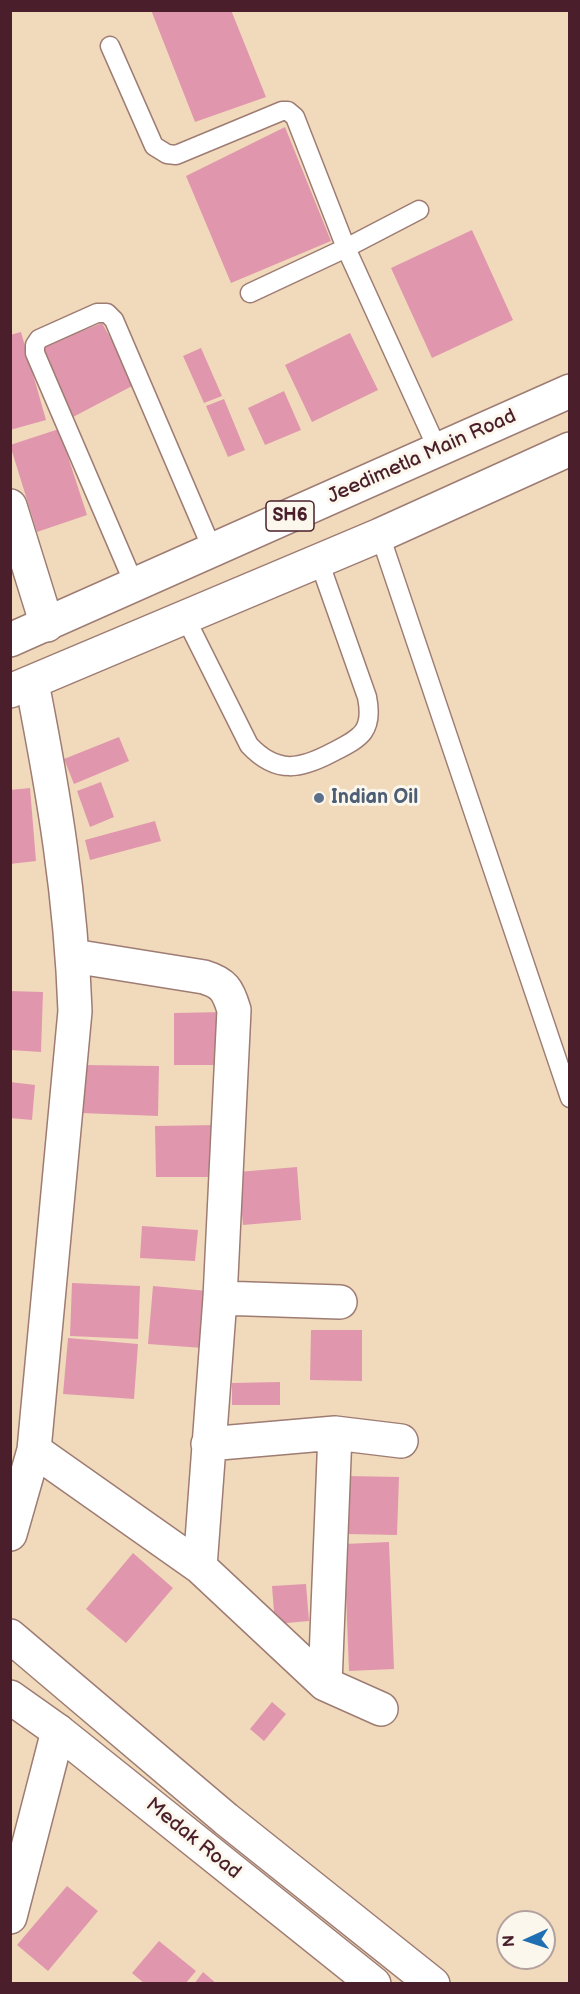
<!DOCTYPE html>
<html>
<head>
<meta charset="utf-8">
<style>
	body { margin:0 }
	#map { position:relative; width:580px; height:1994px; overflow:hidden; background:#f1dabb; font-family:"Balsamiq Sans",sans-serif }
	canvas { display:block }
	.frame { position:absolute; inset:0; border:12px solid #4a1f2b; pointer-events:none }
	.north { position:absolute; left:496px; top:1910px; width:60px; height:60px; box-sizing:border-box; background:#fbf7ec; border:2px solid #b4a19f; border-radius:50%; rotate:267deg; font-size:16px; font-weight:700; line-height:24px; text-align:center; color:#4a1f2b }
	.north::after { content:''; display:block; margin:auto; width:21px; height:27px; background:#1f6fb2; clip-path:polygon(50% 0,100% 100%,50% 72%,0 100%) }
</style>
</head>
<body>
<div id="map">
<canvas width="580" height="1994"></canvas>
<div class="frame"></div>
<div class="north">N</div>
</div>
<script>
const g = document.querySelector('canvas').getContext('2d');
g.lineJoin = 'round';
function fill(path, color) {
  g.fillStyle = color;
  g.fill(path, 'evenodd');
}
function trace(path, color, width, dash) {
  g.strokeStyle = color;
  g.lineWidth = width;
  g.lineCap = dash ? 'butt' : 'round';
  g.setLineDash(dash || []);
  g.stroke(path);
}
function drawText(font, color, halo, rows, align = 'center') {
  g.font = font + ' "Balsamiq Sans",sans-serif';
  g.lineWidth = 6;
  g.setLineDash([]);
  g.textBaseline = 'middle';
  g.strokeStyle = halo;
  g.fillStyle = color;
  for (const [text, x, y, turn = 0] of rows) {
    g.save();
    g.translate(x, y);
    g.rotate((+turn || 0) * Math.PI / 180);
    g.textAlign = isNaN(turn) ? turn : align;
    if (halo) g.strokeText(text, 0, 0);
    g.fillText(text, 0, 0);
    g.restore();
  }
}
const building = new Path2D(`
	M151 10H231L266 97 195 122Z
	M285 127 331 241 231 283 186 176Z
	M472 230 513 320 432 358 391 268Z
	M102 323 136 384 73 417 41 347Z
	M21 332 46 420 10 430V335Z
	M350 333 378 390 312 422 285 365Z
	M201 348 222 396 204 403 183 356Z
	M284 391 301 430 265 445 248 408Z
	M224 399 245 450 228 457 206 406Z
	M59 429 87 515 37 532 10 445Z
	M119 737 129 761 74 784 64 759Z
	M101 782 114 817 90 827 77 791Z
	M30 788 36 861 10 864V790Z
	M155 821 161 841 90 860 85 840Z
	M10 991 43 992 41 1052 10 1050Z
	M223 1012 224 1065H174V1013Z
	M83 1065 159 1066 158 1116 81 1113Z
	M10 1082 35 1085 32 1120 10 1118Z
	M216 1125 217 1177H156L155 1126Z
	M297 1167 301 1220 243 1225 238 1172Z
	M142 1226 198 1230 195 1261 140 1258Z
	M72 1283 140 1286 138 1339 70 1336Z
	M153 1286 208 1291 203 1348 148 1344Z
	M311 1330H362V1381L310 1380Z
	M68 1338 138 1344 134 1399 63 1394Z
	M280 1382V1405H232V1383Z
	M348 1476 399 1477 397 1535 347 1534Z
	M389 1542 394 1669 349 1671 344 1544Z
	M133 1553 173 1588 126 1643 86 1609Z
	M306 1584 309 1621 275 1624 272 1586Z
	M272 1702 286 1714 264 1741 250 1729Z
	M67 1886 98 1911 48 1971 17 1945Z
	M159 1941 196 1971 185 1984H145L132 1973Z
	M203 1972 217 1984H194Z`);
const service = new Path2D(`
	M110 46 154 146 167 154 176 155 282 111H288L295 117 346 248 419 210
	M250 293 346 248 438 450
	M380 535 570 1098
	M135 586 35 353V345L39 339 97 313H107L114 320 213 551
	M185 617 249 745C277 775 301 769 333 752 360 738 374 732 367 697L319 561`);
const minor = new Path2D(`
	M10 506 47 625
	M73 956 204 977C224 983 228 990 234 1010L220 1298 200 1567
	M220 1298 340 1302
	M208 1444 335 1433 401 1441
	M34 1450 200 1567 325 1684 381 1709
	M10 1534 34 1450 75 1011C71 897 54 795 32 683
	M325 1684 335 1433
	M10 1917 58 1731`);
const primary = new Path2D(`
	M10 640 570 391
	M10 691 380 535 570 449
	M10 1636 226 1819 433 1984
	M10 1697 58 1731 374 1984`);
const markers = [
	[319,798,6,"#5c6f8a"]
];
const shields = [
	[290,516,48]
];
const shieldNames = [
	["SH6",290,516]
];
const streetNames = [
	["Jeedimetla Main Road",422,457,-24],
	["Medak Road",193,1839,39]
];
const serviceNames = [
	["Indian Oil",331,798]
];
fill(building, '#e097ad');
trace(service, '#9e7c73', 21);
trace(minor, '#9e7c73', 36);
trace(primary, '#9e7c73', 36);
trace(service, '#fff', 18);
trace(minor, '#fff', 33);
trace(primary, '#fff', 33);
for (const [x, y, r, color] of markers) {
  const dot = new Path2D();
  dot.arc(x, y, r, 0, 2 * Math.PI);
  g.fillStyle = color;
  g.fill(dot);
  trace(dot, '#fbf7ec', 2);
}
for (const [x, y, w] of shields) {
  const box = new Path2D();
  box.roundRect(x - w / 2, y - 15, w, 30, 4.5);
  g.fillStyle = '#fbf7ec';
  g.fill(box);
  trace(box, '#4a1f2b', 1.5);
}
drawText('bold 18px', '#4a1f2b', null, shieldNames);
drawText('20px', '#4a1f2b', '#fbf7ec', streetNames);
drawText('bold 20px', '#4e5e75', '#fbf7ec', serviceNames, 'left');
</script>
</body>
</html>
